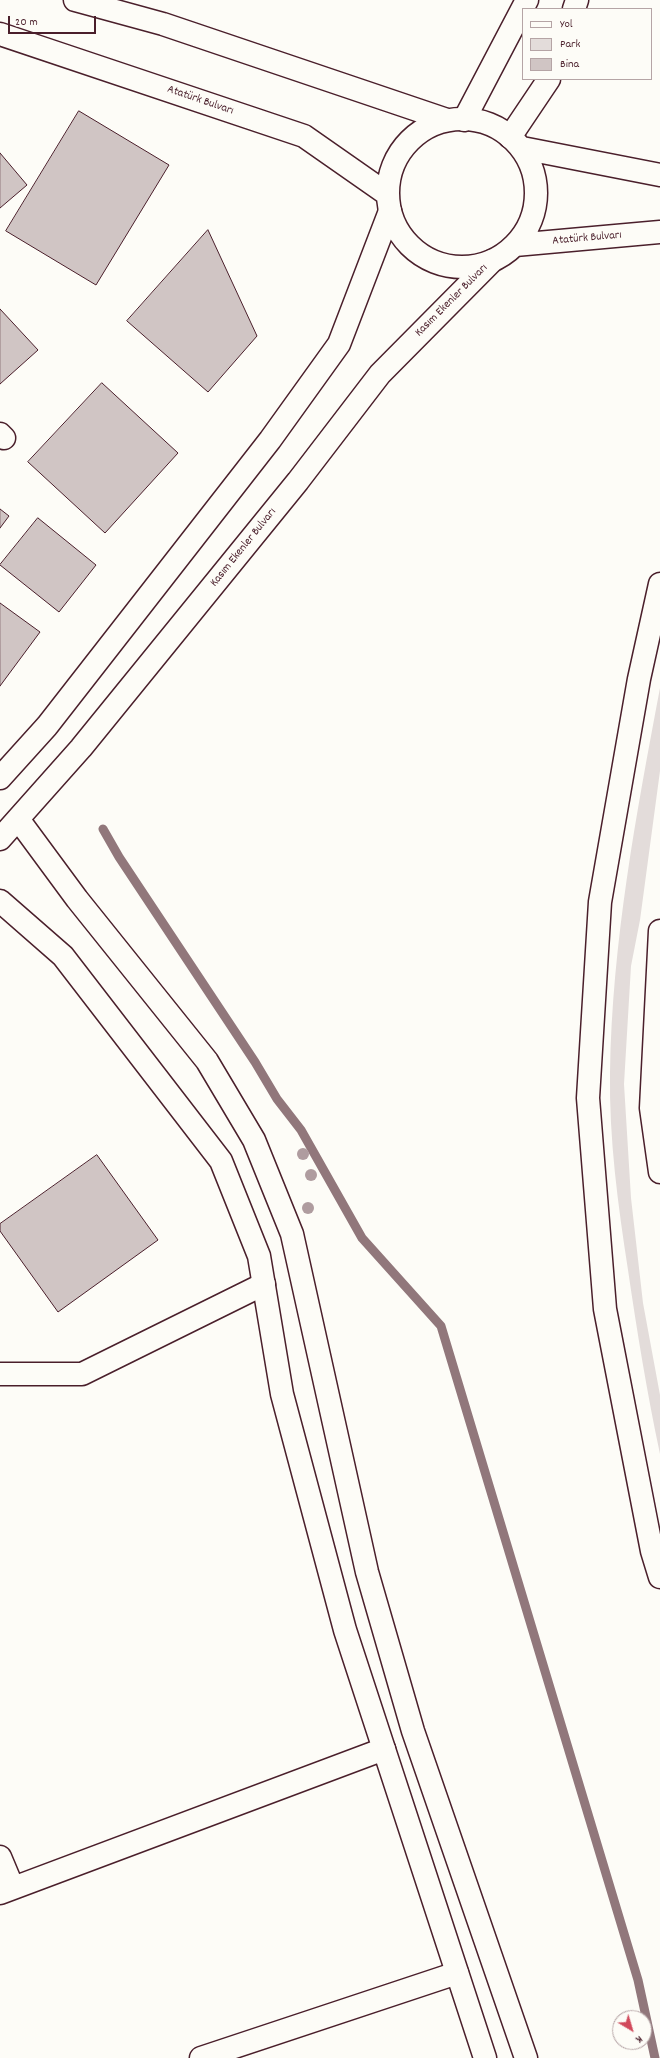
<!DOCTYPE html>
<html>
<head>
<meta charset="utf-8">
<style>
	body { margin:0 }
	#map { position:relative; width:660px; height:2058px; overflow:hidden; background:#fdfcf7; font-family:Dekko,sans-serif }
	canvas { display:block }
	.legend { position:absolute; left:522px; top:8px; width:130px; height:72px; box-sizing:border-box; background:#fdfcf7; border:1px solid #b5a4a5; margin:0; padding:5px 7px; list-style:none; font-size:12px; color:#4a1f2b }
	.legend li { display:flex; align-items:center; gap:8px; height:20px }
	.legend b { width:20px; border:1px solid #b5a4a5 }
	.north { position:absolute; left:612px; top:2010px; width:40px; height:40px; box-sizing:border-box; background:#fdfcf7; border:1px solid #b5a4a5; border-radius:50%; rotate:142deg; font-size:11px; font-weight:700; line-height:16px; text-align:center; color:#4a1f2b }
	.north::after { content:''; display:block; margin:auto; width:14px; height:18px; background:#d1495b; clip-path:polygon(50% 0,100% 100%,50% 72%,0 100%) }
	.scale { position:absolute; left:8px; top:16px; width:88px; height:18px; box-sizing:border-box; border:2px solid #4a1f2b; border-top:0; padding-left:5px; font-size:12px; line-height:14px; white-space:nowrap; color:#4a1f2b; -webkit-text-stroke:3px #fdfcf7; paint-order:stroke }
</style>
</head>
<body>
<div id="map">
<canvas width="660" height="2058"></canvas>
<ul class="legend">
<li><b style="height:5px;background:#fdfcf7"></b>Yol</li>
<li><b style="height:11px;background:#e3dcda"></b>Park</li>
<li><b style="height:11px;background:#d0c5c4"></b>Bina</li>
</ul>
<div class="north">K</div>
<div class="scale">20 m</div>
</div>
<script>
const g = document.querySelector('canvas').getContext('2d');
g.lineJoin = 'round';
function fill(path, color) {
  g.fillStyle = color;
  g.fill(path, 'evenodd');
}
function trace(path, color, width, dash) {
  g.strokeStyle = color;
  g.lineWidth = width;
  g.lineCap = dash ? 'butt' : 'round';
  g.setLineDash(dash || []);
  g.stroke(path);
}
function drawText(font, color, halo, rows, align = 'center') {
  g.font = font + ' Dekko,sans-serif';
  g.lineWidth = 3;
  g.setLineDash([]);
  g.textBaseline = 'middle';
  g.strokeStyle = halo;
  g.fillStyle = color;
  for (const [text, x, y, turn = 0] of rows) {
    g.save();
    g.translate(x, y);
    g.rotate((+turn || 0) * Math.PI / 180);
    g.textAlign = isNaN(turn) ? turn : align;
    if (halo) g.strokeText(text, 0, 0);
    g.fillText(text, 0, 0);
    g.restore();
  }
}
const green = new Path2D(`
	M660 688V771L640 920 631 966 624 1084 631 1198 643 1303 660 1395V1454C647 1393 637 1331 628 1270 618 1205 609 1139 610 1073 612 943 636 815 660 688Z`);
const stream = new Path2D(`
	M103 829 119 857 255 1062 277 1099 301 1130 362 1238 441 1326 638 1980 655 2058`);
const building = new Path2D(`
	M79 111 169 165 96 285 6 231Z
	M0 153 27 185 0 208Z
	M208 230 257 336 208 392 127 321Z
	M0 309 38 350 0 384Z
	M102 383 178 453 105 533 28 462Z
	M0 509 9 516 0 528Z
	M38 518 96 565 59 612 0 565Z
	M0 603 40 632 0 686Z
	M97 1155 158 1240 58 1312 0 1231V1224Z`);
const minor = new Path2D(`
	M574 9 577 0
	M464 120 527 0
	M510 137 549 79
	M0 434 4 438
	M0 1374H82L264 1284
	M0 1857 13 1888
	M0 1893 384 1749
	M201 2058 457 1973`);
const tertiary = new Path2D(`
	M0 778 47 726 270 440 339 344 390 211
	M18 819 77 899 207 1061 254 1140 292 1234 367 1572 413 1731 526 2058
	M0 839 81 748 298 481 380 374 492 261
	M0 901 63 956 221 1161 259 1256 282 1394 345 1630 485 2058`);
const secondary = new Path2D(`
	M75 0 163 24 447 120
	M0 34 304 136 387 194
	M388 193a74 74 0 1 1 148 0a74 74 0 1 1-148 0Z
	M522 148 660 175
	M515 245 660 232`);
const motorway = new Path2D(`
	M660 584 639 679 600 902 588 1098 605 1309 652 1551 660 1577
	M660 931 651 1108 660 1172`);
const trees = [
	[303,1154],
	[311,1175],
	[308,1208]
];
const streetNames = [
	["Atatürk Bulvarı",200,101,19],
	["Atatürk Bulvarı",587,239,-5],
	["Kasım Ekenler Bulvarı",452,301,-45],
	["Kasım Ekenler Bulvarı",244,548,-51]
];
fill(green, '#e3dcda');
trace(stream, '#91777b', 9);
fill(building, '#d0c5c4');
trace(building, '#4a1f2b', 1);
trace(minor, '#4a1f2b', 25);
trace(tertiary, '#4a1f2b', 25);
trace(secondary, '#4a1f2b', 25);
trace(motorway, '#4a1f2b', 25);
trace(minor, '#fdfcf7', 22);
trace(tertiary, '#fdfcf7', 22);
trace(secondary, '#fdfcf7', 22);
trace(motorway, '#fdfcf7', 22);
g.fillStyle = '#af9c9f';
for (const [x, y] of trees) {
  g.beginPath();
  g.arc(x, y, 6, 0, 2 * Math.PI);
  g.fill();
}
drawText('12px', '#4a1f2b', '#fdfcf7', streetNames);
</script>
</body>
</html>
